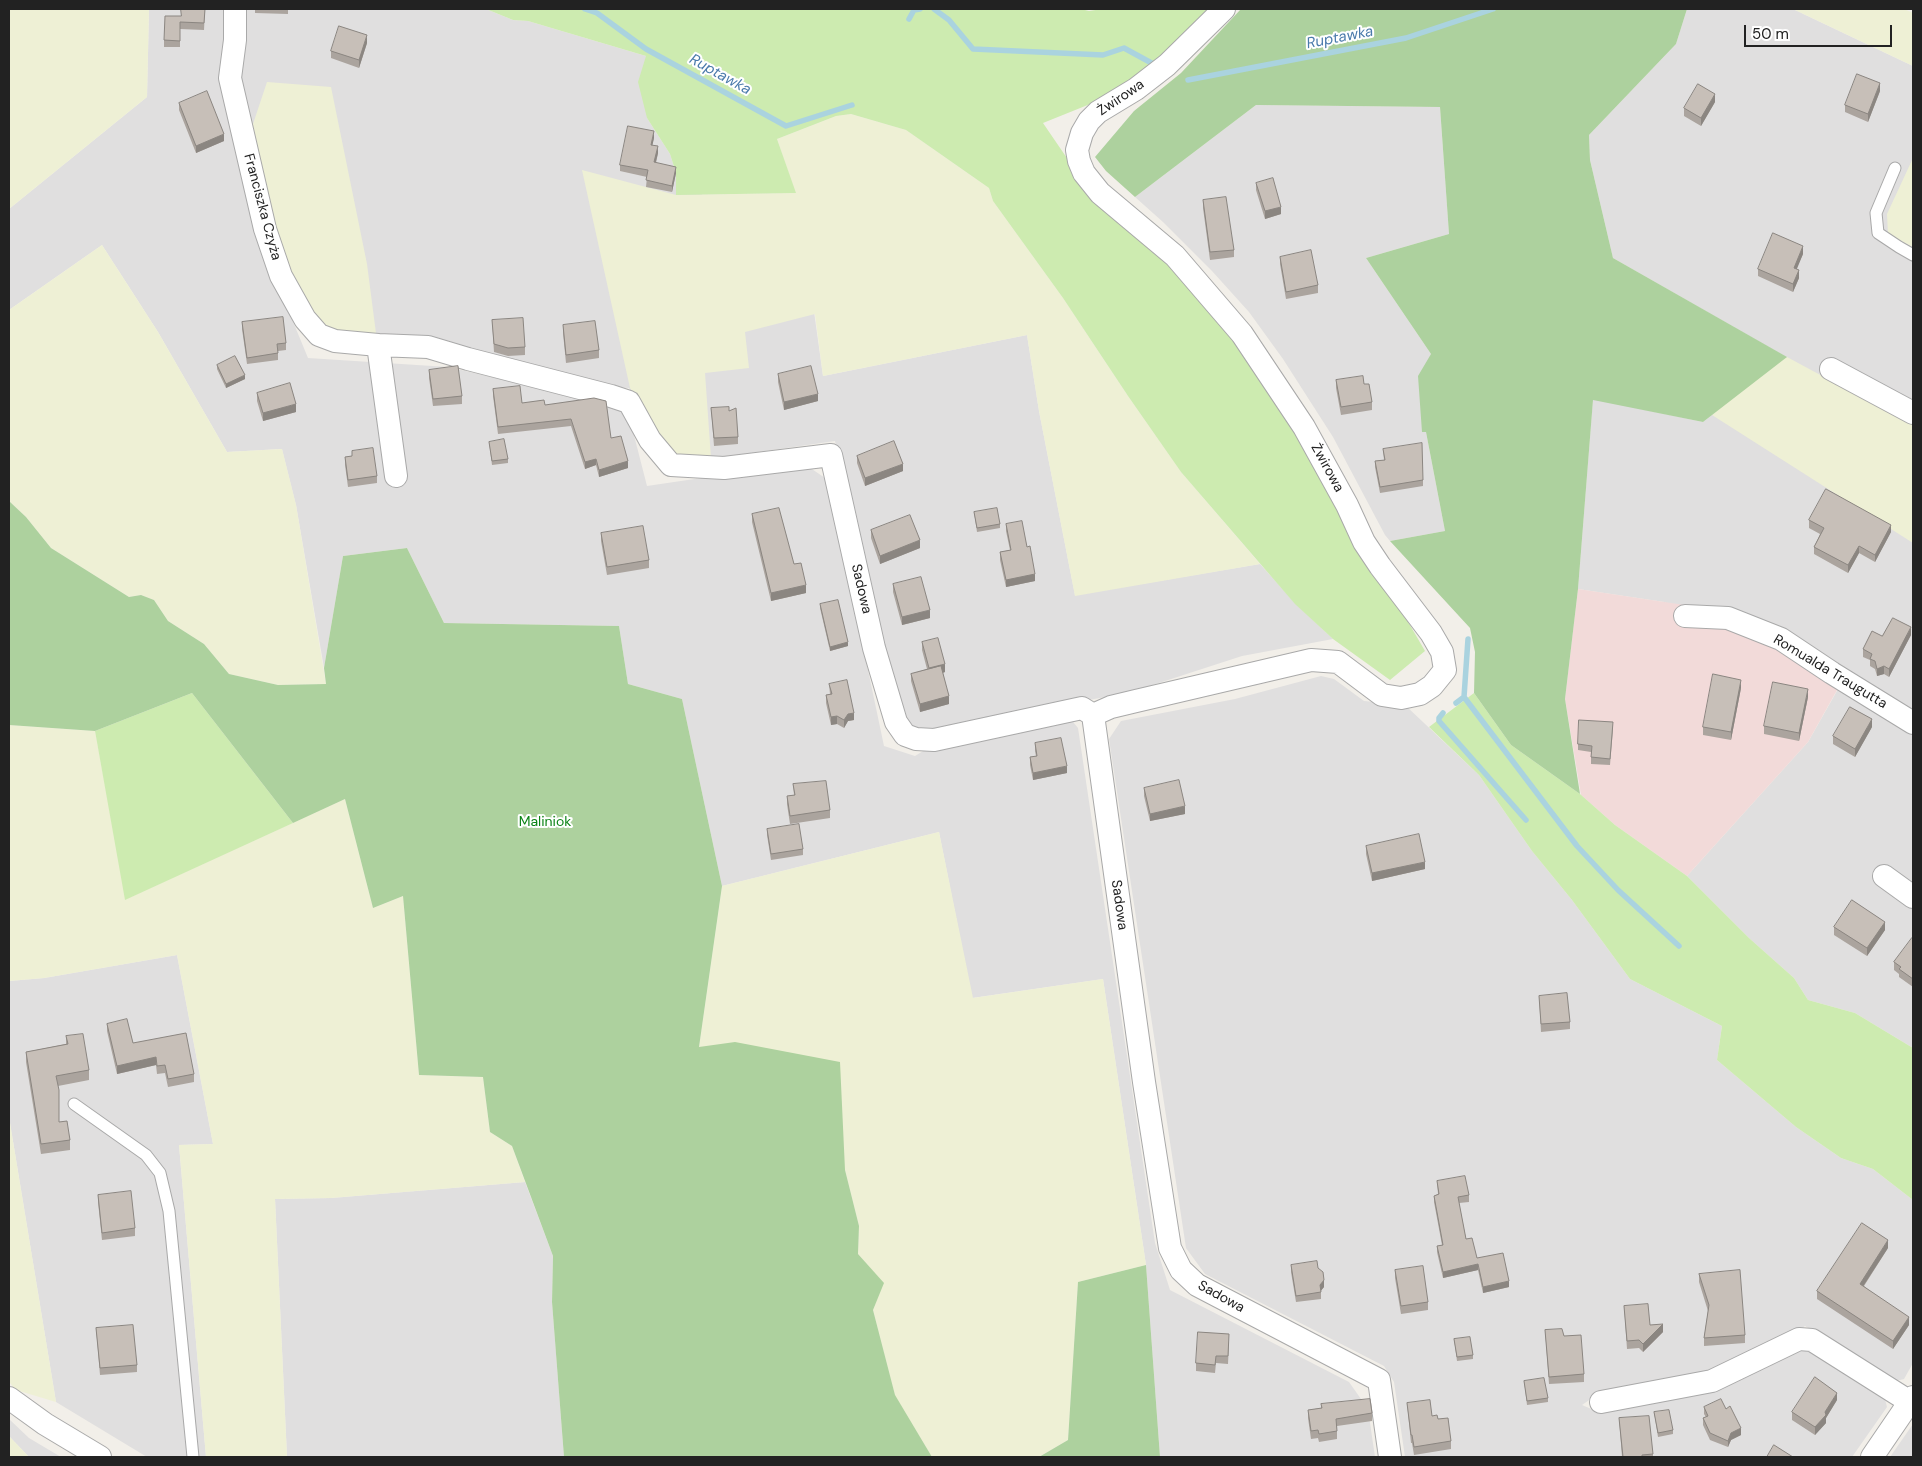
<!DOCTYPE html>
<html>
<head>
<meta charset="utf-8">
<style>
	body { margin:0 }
	#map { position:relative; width:1922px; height:1466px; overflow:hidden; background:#f2efe9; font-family:"DM Sans",sans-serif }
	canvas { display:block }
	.frame { position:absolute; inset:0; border:10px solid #222; pointer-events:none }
	.scale { position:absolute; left:1744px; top:25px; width:148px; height:22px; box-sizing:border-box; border:2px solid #222; border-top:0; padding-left:6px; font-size:15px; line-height:18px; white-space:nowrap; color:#222; -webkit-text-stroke:4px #fff; paint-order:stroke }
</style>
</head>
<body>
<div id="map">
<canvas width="1922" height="1466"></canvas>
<div class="frame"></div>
<div class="scale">50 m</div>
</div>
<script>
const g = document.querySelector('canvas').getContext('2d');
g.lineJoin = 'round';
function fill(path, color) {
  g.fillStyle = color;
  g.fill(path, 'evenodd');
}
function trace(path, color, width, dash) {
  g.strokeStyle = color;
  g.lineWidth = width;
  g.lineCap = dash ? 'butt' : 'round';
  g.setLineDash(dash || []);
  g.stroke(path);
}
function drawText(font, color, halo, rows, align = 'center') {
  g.font = font + ' "DM Sans",sans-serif';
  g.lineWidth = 4;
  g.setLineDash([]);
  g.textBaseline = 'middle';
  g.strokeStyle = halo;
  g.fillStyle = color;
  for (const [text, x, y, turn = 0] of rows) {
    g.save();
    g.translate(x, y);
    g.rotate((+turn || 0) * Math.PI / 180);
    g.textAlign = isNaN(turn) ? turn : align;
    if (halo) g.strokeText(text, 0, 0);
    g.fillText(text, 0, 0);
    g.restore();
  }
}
const residential = new Path2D(`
	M149 9H223V81L268 261 308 358 448 367 627 408 647 486 803 463 828 480 884 746 915 756 928 748 1069 717 1078 728 1155 1243 1170 1290 1349 1382 1368 1409 1375 1457H1160L1146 1265 1103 979 972 998 939 832 722 886 682 699 628 684 619 626 444 623 407 548 343 556 324 668 296 505 282 449 227 452 158 332 102 245 9 310V209L147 97Z
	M240 9H486L513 20 528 21 646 56 647 118 670 154 676 173 810 283 823 376 1027 335 1039 411 1075 595 1260 564 1295 603 1333 639 1242 656 1128 693 1038 709 927 736 909 730 901 714 835 441 688 462 664 445 629 388 593 386 340 337 280 242 240 76Z
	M1687 9H1793L1913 66V171L1888 233 1913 247V711L1664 602 1578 589 1593 399 1703 422 1786 357 1613 258 1590 160 1589 135 1676 44Z
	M1256 105 1440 107 1449 234 1366 258 1431 354 1422 432H1426L1445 531 1390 541 1385 535 1333 437 1283 359 1249 312 1212 271 1163 222 1135 197Z
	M1321 676 1334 679 1364 701 1405 705 1479 775 1532 851 1572 900 1630 979 1722 1026 1717 1060 1796 1127 1841 1158 1873 1169 1913 1200V1363L1904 1379 1892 1382 1805 1326 1793 1334 1698 1379 1595 1396 1582 1405 1596 1411 1807 1347 1884 1395 1887 1407 1852 1457H1405L1394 1382 1384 1366 1205 1274 1186 1248 1109 739 1121 721 1235 699Z
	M1842 682 1913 723V1048L1855 1013 1808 1000 1794 978 1749 938 1687 876 1808 742Z
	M177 955 213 1144 179 1145 206 1457H147L56 1402 9 1117V981L44 978Z
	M525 1182 553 1256 552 1302 564 1457H287L275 1199 331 1198Z
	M9 1419 29 1438 61 1457H29L9 1436Z
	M1913 1424V1457H1890Z`);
const commercial = new Path2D(`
	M1578 589 1731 612 1846 674 1808 742 1687 876 1615 825 1581 795 1565 699Z`);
const farmland = new Path2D(`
	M9 9H149L147 97 9 209Z
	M1793 9H1904L1913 13V66Z
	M267 82 331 87 367 264 377 341 318 328 295 292 280 242 252 127Z
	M851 114 906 130 989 188 993 201 1063 298 1128 396 1181 472 1260 564 1075 596 1039 411 1027 335 823 376 815 314 745 332 749 368 705 373 711 458 688 462 664 445 630 388 582 170 676 195 795 193 777 139 836 116Z
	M1913 158V247L1888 234 1887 214Z
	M102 245 158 332 227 452 282 449 296 505 326 684 278 685 229 674 204 644 168 621 154 600 141 595 129 597 51 548 26 517 9 501V310Z
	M1787 357 1913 425V543L1712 415 1761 369Z
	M9 725 95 731 126 899 345 799 373 908 403 896 419 1075 483 1077 490 1132 512 1146 525 1182 331 1198 275 1199 287 1457H206L179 1145 213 1144 177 955 44 978 9 981Z
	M939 832 973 998 1103 979 1146 1265 1078 1282 1068 1440 1039 1457H932L895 1396 873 1310 883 1283 858 1254 859 1226 845 1170 699 1047 722 886Z
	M9 1117 56 1402 16 1390 9 1382Z
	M9 1436 29 1457H9Z`);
const grass = new Path2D(`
	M486 9H1081L1089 11 1102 9H1208L1164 56 1120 92 1043 123 1071 164 1148 240 1230 327 1364 546 1425 651 1390 680 1333 639 1295 604 1181 472 1128 396 1063 298 993 201 989 188 906 130 851 114 836 116 777 139 796 193 676 195V173L670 154 647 118 638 82 646 56 528 21 513 20Z
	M192 693 293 823 125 900 95 731Z
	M1474 693 1511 745 1580 794 1615 825 1687 876 1749 938 1794 978 1808 1000 1855 1013 1913 1048V1200L1873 1169 1841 1158 1796 1127 1717 1060 1722 1026 1630 979 1572 900 1532 851 1479 775 1429 727Z`);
const forest = new Path2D(`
	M1241 9H1687L1676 44 1589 135 1590 160 1613 258 1787 357 1703 422 1593 400 1578 589 1565 699 1580 794 1511 745 1474 693 1475 652 1470 628 1390 541 1445 531 1426 432H1422L1418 376 1431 354 1366 258 1449 234 1440 107 1256 105 1135 197 1106 171 1095 157 1134 111 1181 73Z
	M9 501 26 517 51 548 129 597 141 595 154 600 168 621 204 644 229 674 278 685 326 684 324 668 343 556 407 548 444 623 619 626 628 684 682 699 722 886 699 1047 735 1042 840 1062 845 1170 859 1226 858 1254 884 1283 873 1310 895 1395 932 1457H564L552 1302 553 1256 512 1146 490 1132 483 1077 419 1075 403 896 373 908 345 799 293 823 192 693 95 731 9 725Z
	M1146 1265 1160 1457H1039L1068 1440 1078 1282Z`);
const stream = new Path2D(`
	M585 9 597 13 646 49 786 126 852 105
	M934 9 949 20 973 49 1103 55 1124 48 1157 66
	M909 19 914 10 920 9
	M1188 80 1406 38 1493 9
	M1464 697 1577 846 1618 890 1679 946
	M1456 703 1464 697 1468 639
	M1443 713 1439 718V721L1526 820`);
const service = new Path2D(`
	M1895 168 1876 213 1878 233 1899 247 1913 255
	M74 1104 146 1155 160 1173 169 1211 193 1457`);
const minor = new Path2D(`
	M235 9V40L230 78 265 229 281 276 305 319 319 335 335 341 378 345
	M1831 369 1913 413
	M396 476 378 345 428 347 468 359 611 396 629 402 650 440 671 465 724 468 831 455 874 648 896 722 905 735 916 739 934 740 1082 708 1093 715 1144 1082 1170 1248 1181 1270 1197 1285 1379 1380 1390 1457
	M1685 616 1728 618 1781 639 1832 673 1913 723
	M1093 715 1111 707 1136 701 1311 660 1338 662 1382 695 1401 698 1420 694 1432 686 1445 670 1442 652 1431 633 1380 566 1364 542 1347 505 1304 427 1242 334 1175 256 1100 193 1084 173 1079 161 1077 150 1082 133 1089 121 1098 112 1136 89 1167 65 1224 9
	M1884 876 1913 897
	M9 1398 45 1424 100 1457
	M1601 1402 1712 1381 1799 1339 1812 1340 1910 1402
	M1872 1457 1913 1397`);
const wall = new Path2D(`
	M205 9 204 30 180 29V47H164V40L181 16Z
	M255 9H288V14L255 13Z
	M367 43 359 68 331 58V51Z
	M1880 91 1868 122 1845 112V105Z
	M1715 102 1701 126 1684 116V108Z
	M179 103 224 141 196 153 179 110Z
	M654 138 652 145 658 153 656 163 676 173 672 192 646 187 647 177 620 171V165Z
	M1256 183 1281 214 1265 219 1256 190Z
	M1203 200 1234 250V257L1210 260 1203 208Z
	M1803 254 1796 269 1799 278 1793 292 1758 276V269Z
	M1280 257 1318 285V293L1286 299 1280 264Z
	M492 320 525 347V355L508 356 494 352Z
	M242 322 286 343V350L278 351V360L247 364 242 329Z
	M563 325 599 350V358L566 363 563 333Z
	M217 365 245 379 226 388 217 369Z
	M429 370 462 396V404L433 406 429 378Z
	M778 374 818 401 784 410 778 382Z
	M1336 380 1364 384 1372 402V410L1341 415 1336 388Z
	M493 389 522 403 545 405 611 438 628 468 599 477 596 465 585 469 571 426 498 434 493 396Z
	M257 393 296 412 263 421 257 401Z
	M711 408 738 437V444L714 446Z
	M489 442 508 459V463L492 465Z
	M1383 449 1423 480V486L1380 493 1375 467V461L1384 460Z
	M352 451 377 476V483L348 487 345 465V457L352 456Z
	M857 456 903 471 865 486 857 463Z
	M974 512 1000 524V528L977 532Z
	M752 514 806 593 771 601 752 522Z
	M1809 520 1891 532 1875 562 1859 553 1848 573 1814 554V547L1820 534 1809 528Z
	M1006 524 1027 547 1035 581 1006 587 1000 560V552L1010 550 1006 531Z
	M871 530 920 548 880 564 871 538Z
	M601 533 649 560V568L607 575 601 541Z
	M893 584 930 618 902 625 893 592Z
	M820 604 848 646 830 651 820 608Z
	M1911 635 1889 677 1884 674 1877 676 1875 669 1870 666V660L1863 657V649L1882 636Z
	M922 642 945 672 943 673 949 704 920 712 911 681V674L927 669 922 650Z
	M829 684 854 720 848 721 844 728 837 724 831 725 826 703V695L830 694Z
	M1741 688 1731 740 1703 735V727Z
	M1808 697 1799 741 1764 734V726Z
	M1872 727 1855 757 1833 744V736Z
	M1613 729 1610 765 1591 764V752L1578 750V744Z
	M1035 743 1067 773 1033 780 1030 765V757L1036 756 1035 751Z
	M793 784 830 810V818L790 824 787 804V796L794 795Z
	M1144 788 1185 814 1150 821 1144 796Z
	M767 829 803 849V855L771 860 767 835Z
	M1366 846 1425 869 1372 881 1366 854Z
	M1834 927 1885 930 1867 956 1834 935Z
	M1913 939V987L1899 977V974L1894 970V962Z
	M1539 996 1570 1022V1029L1541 1032Z
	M107 1024 133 1043 194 1074V1082L168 1087 165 1073 157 1074 156 1065 117 1074 107 1031Z
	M66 1036 89 1070V1080L58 1086 59 1122 70 1140V1150L41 1154 26 1062V1052L66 1044Z
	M1437 1181 1469 1195V1202L1459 1203 1466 1239 1477 1258 1509 1287 1483 1293 1478 1270 1443 1278 1437 1252V1246L1442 1245 1434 1202V1196L1438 1194Z
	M98 1195 135 1228V1236L102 1240 98 1202Z
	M1888 1248 1864 1286 1909 1325 1893 1349 1817 1299V1291Z
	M1291 1265 1318 1268 1324 1287 1321 1290V1299L1296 1302 1291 1272Z
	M1395 1270 1428 1302V1310L1401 1314 1395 1278Z
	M1699 1274 1745 1335V1343L1704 1346V1338L1708 1311 1699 1282Z
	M1624 1306 1650 1325 1663 1332 1643 1352 1639 1348 1627 1349Z
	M96 1328 137 1365V1372L100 1375Z
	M1545 1330 1564 1336 1584 1374V1382L1549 1384Z
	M1454 1339 1473 1355V1359L1457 1361Z
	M1229 1342 1228 1364 1216 1363 1215 1373 1196 1371V1363Z
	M1524 1381 1548 1398V1402L1527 1405Z
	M1837 1400 1826 1418V1423L1815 1435 1792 1420V1412Z
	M1407 1403 1438 1419 1451 1441V1449L1414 1455 1412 1443H1411Z
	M1321 1404 1372 1413V1421L1337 1426V1439L1319 1442 1318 1438 1311 1439 1308 1418V1410L1321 1408Z
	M1704 1407 1726 1409 1741 1435 1731 1440 1728 1447 1710 1440 1703 1425V1418L1706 1417 1704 1414Z
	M1654 1412 1673 1430V1434L1658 1437Z
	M1619 1418 1653 1454V1457H1622Z`);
const shadedWall = new Path2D(`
	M367 35V43L359 68V60Z
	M1880 83V91L1868 122V114Z
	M1715 94V102L1701 126V118Z
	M654 131V138L651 152V145Z
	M224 134V141L196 153V146Z
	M658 146V153L654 169V162Z
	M676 167V173L672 192V186Z
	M1281 207V214L1265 219V211Z
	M1803 246V254L1794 276V268Z
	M1799 270V278L1793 292V284Z
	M245 375V379L226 388V384Z
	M818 394V401L784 410V402Z
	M296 404V412L263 421V413Z
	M596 459V465L585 469V462Z
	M628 461V468L599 477V470Z
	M903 464V471L865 486V478Z
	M1891 525V532L1875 562V555Z
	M920 540V548L880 564V556Z
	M1859 546V553L1848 573V565Z
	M1035 574V581L1006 587V580Z
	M806 585V593L771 601V593Z
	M930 610V618L902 625V617Z
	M1911 627V635L1889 677V669Z
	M848 642V646L830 651V647Z
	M945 664V672L929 676V668Z
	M1884 666V674L1877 676V669Z
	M1741 680V688L1731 740V732Z
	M1808 689V697L1799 741V733Z
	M949 696V704L920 712V704Z
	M854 713V720L848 721 844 728V720L848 714Z
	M837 716V724L831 725V717Z
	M1872 719V727L1855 757V749Z
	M1067 766V773L1033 780V773Z
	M1185 806V814L1150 821V814Z
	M1425 862V869L1372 881V873Z
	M1885 922V930L1867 956V948Z
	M156 1057V1065L117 1074V1066Z
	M1888 1240V1248L1860 1291V1284Z
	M1478 1264V1270L1443 1278V1272Z
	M1324 1280V1287L1320 1292V1285Z
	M1509 1281V1287L1483 1293V1287Z
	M1909 1317V1325L1893 1349V1341Z
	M1663 1324V1332L1643 1352V1344Z
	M1837 1393V1400L1826 1418V1423L1815 1435V1427Z
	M1741 1428V1435L1731 1440 1728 1447V1441L1731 1433Z`);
const building = new Path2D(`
	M181 9H205L204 23 180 22V41L164 40 165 16H181Z
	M339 26 367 35 359 60 331 51Z
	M1857 74 1880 83 1868 114 1845 105Z
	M1698 84 1715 94 1701 118 1684 108Z
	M207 91 224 134 196 146 179 103Z
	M628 126 654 131 651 145 658 146 654 162 676 167 672 186 646 180 648 170 620 165Z
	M1273 178 1281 207 1265 211 1256 183Z
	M1226 197 1234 250 1210 252 1203 200Z
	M1773 233 1803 246 1794 268 1799 270 1793 284 1758 269Z
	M1311 250 1318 285 1286 292 1280 257Z
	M283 317 286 343 277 344 278 353 247 358 242 322Z
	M523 318 525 347 508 348 494 344 492 320Z
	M595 321 599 350 566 355 563 325Z
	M235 356 245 375 226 384 217 365Z
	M458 366 462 396 433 399 429 370Z
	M811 366 818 394 784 402 778 374Z
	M1363 376 1364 384H1369L1372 402 1341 407 1336 380Z
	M290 383 296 404 263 413 257 393Z
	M520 386 522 403 544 400 545 405 594 398 606 401 611 438 621 436 628 461 599 470 596 459 585 462 571 419 498 427 493 389Z
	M729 407V411L736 408 738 437 714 438 711 408Z
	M504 439 508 459 492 461 489 442Z
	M894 441 903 464 865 478 857 456Z
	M1422 443 1423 480 1380 487 1375 461 1385 460 1383 449Z
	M373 448 377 476 348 480 345 457 352 456V451Z
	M1826 489 1891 525 1875 555 1859 546 1848 565 1814 547 1824 528 1809 520Z
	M779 508 794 564 801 563 806 585 771 593 752 514Z
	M997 508 1000 524 977 528 974 512Z
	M910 515 920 540 880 556 871 530Z
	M1022 521 1027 547 1030 546 1035 574 1006 580 1000 552 1011 550 1006 524Z
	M643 526 649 560 607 567 601 533Z
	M921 577 930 610 902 617 893 584Z
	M838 600 848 642 830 647 820 604Z
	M1893 618 1911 627 1889 669 1884 666 1877 669 1875 661 1870 659 1872 654 1863 649 1872 631 1882 636Z
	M938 638 945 664 929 668 922 642Z
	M941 666 949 696 920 704 911 674Z
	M1713 674 1741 680 1731 732 1703 727Z
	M847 680 854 713 848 714 844 720 837 716 831 717 826 695 832 694 829 684Z
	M1773 682 1808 689 1799 733 1764 726Z
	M1850 707 1872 719 1855 749 1833 736Z
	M1579 720 1613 722 1610 759 1591 757 1592 746 1578 744Z
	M1061 738 1067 766 1033 773 1030 757 1037 756 1035 743Z
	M1179 780 1185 806 1150 814 1144 788Z
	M826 781 830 810 790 816 787 796 795 795 793 784Z
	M799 824 803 849 771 854 767 829Z
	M1419 834 1425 862 1372 873 1366 846Z
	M1852 900 1885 922 1867 948 1834 927Z
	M1912 938 1913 939V979L1899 969 1901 967 1894 962Z
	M1567 993 1570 1022 1541 1024 1539 996Z
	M127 1019 133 1043 186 1033 194 1074 168 1079 165 1065 157 1066 156 1057 117 1066 107 1024Z
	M83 1034 89 1070 56 1076 59 1090V1122L67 1121 70 1140 41 1144 26 1052 68 1044 66 1036Z
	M1465 1176 1469 1195 1458 1197 1466 1239 1472 1238 1477 1258 1503 1253 1509 1281 1483 1287 1478 1264 1443 1272 1437 1246 1443 1245 1434 1196 1439 1194 1437 1181Z
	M131 1191 135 1228 102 1233 98 1195Z
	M1862 1223 1888 1240 1860 1284 1909 1317 1893 1341 1817 1291Z
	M1317 1261 1318 1268 1323 1272 1324 1280 1320 1285 1321 1292 1296 1296 1291 1265Z
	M1423 1266 1428 1302 1401 1306 1395 1270Z
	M1740 1270 1745 1335 1704 1338 1709 1305 1699 1274Z
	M1648 1304 1650 1325 1663 1324 1643 1344 1639 1340 1627 1341 1624 1306Z
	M133 1325 137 1365 100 1368 96 1328Z
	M1562 1329 1564 1336 1581 1335 1584 1374 1549 1377 1545 1330Z
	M1198 1332 1229 1334 1228 1356H1216L1215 1365 1196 1363Z
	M1470 1337 1473 1355 1457 1357 1454 1339Z
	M1815 1377 1837 1393 1825 1412 1826 1415 1815 1427 1792 1412Z
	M1544 1378 1548 1398 1527 1401 1524 1381Z
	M1370 1399 1372 1413 1336 1419 1337 1431 1319 1434 1318 1430 1311 1431 1308 1410 1322 1408 1321 1404Z
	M1721 1399 1726 1409 1730 1406 1741 1428 1731 1433 1728 1441 1710 1433 1703 1418 1708 1416 1704 1407Z
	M1430 1400 1432 1416 1437 1415 1438 1419 1448 1418 1451 1441 1414 1447 1412 1435H1411L1407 1403Z
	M1669 1410 1673 1430 1658 1433 1654 1412Z
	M1649 1416 1653 1454 1642 1455V1457H1623L1619 1418Z
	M1774 1445 1793 1457H1767Z`);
const streetNames = [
	["Żwirowa",1121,98,-34],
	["Franciszka Czyża",262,207,75],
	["Żwirowa",1327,468,61],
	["Sadowa",861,589,77],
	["Romualda Traugutta",1830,672,31],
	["Sadowa",1119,905,82],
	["Sadowa",1221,1297,29]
];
const parkNames = [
	["Maliniok",545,822]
];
const waterNames = [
	["Ruptawka",1340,38,-11],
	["Ruptawka",720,75,29]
];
fill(residential, '#e0dfdf');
fill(commercial, '#f2dad9');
fill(farmland, '#eef0d5');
fill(grass, '#cdebb0');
fill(forest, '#add19e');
trace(stream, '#aad3df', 5.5);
trace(service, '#a9a9a9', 13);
trace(minor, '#a9a9a9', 24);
trace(service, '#fff', 11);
trace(minor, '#fff', 22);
fill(wall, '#aba49e');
fill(shadedWall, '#8b8681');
fill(building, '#c7bfb8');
trace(building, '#8b8681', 1);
drawText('14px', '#222', '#fff', streetNames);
drawText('14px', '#0c8416', '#fff', parkNames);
drawText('italic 15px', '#4a7aab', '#fff', waterNames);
</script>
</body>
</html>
